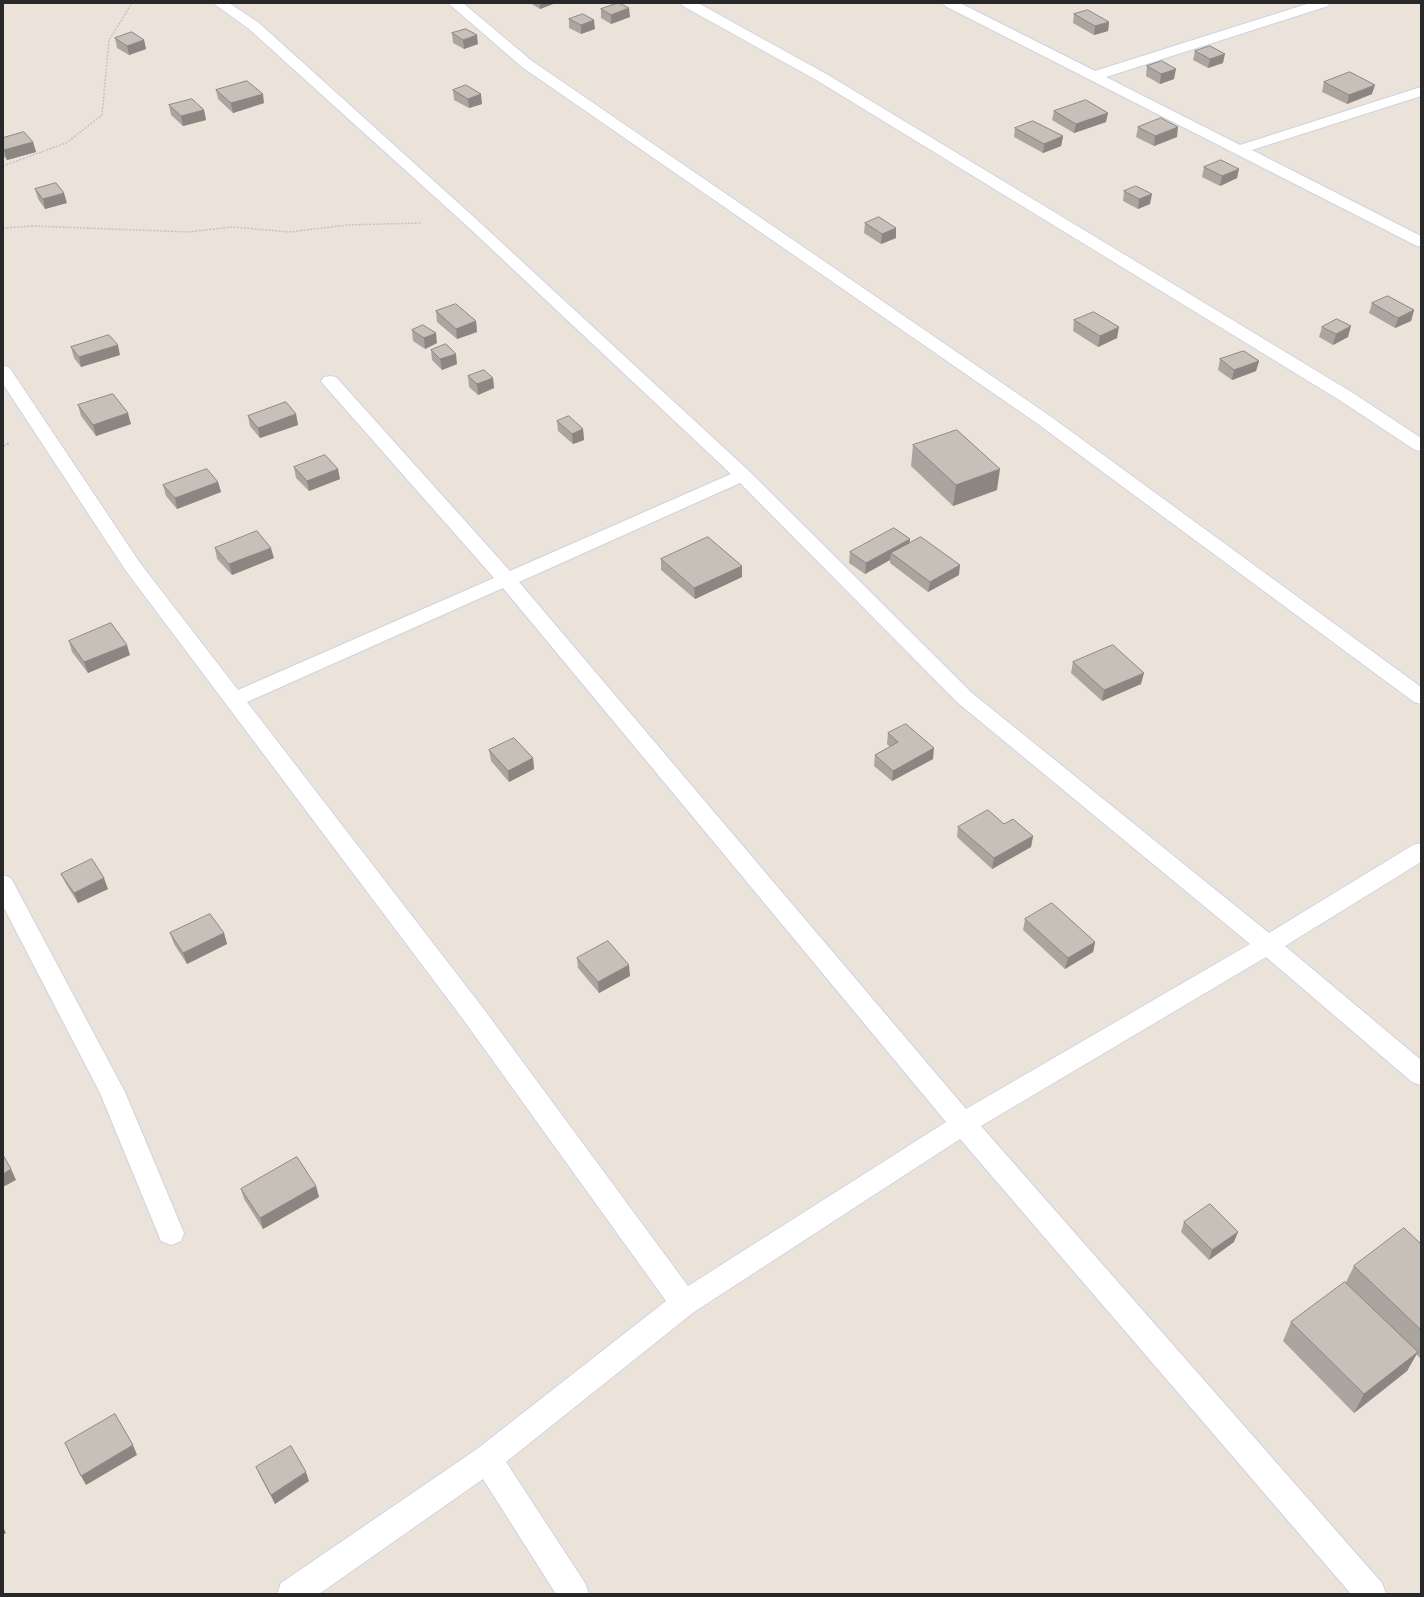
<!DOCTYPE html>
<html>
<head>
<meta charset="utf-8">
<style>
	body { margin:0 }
	#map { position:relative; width:1424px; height:1597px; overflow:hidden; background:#ebe3d9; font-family:Figtree,sans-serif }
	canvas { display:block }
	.frame { position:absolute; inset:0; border:4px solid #282828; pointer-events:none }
</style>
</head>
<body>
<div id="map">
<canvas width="1424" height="1597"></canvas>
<div class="frame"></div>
</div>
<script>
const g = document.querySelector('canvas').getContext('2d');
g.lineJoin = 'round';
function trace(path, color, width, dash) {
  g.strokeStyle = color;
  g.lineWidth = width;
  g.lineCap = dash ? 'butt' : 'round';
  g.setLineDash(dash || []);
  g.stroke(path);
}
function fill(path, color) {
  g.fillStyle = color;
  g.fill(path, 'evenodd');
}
const pathFar1 = new Path2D(`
	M3 166 66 143 102 115 109 40 132 3
	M3 228 34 226 188 232 232 227 290 232 347 225 421 223`);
const path = new Path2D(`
	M3 446 10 443`);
const minor = new Path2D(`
	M213 3H229L259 23 476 219 749 471 972 693 1269 933 1413 845 1421 843V862L1285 946 1421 1060V1085L1412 1082 1266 957 981 1126 1382 1583 1386 1594H1351L960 1139 694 1312 506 1462 585 1583 589 1594H556L483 1479 319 1594H277L281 1583 477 1449 666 1301 465 1022 126 571 3 384V366L9 367 140 563 238 690 494 578 324 385 321 381 324 377 330 376 336 377 510 571 731 474 466 225 249 29ZM740 483 958 703 1250 944 966 1109 519 582ZM503 588 946 1122 688 1286 483 1008 247 702Z
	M448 3H463L532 61 1050 416 1421 687V704L1414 702 1038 424 522 67Z
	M681 3H698L828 75 1353 393 1421 438V451L1415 450 1341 401 818 81 683 6Z
	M943 3H960L1095 71 1310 3H1330L1328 6 1106 77 1240 145 1421 87V96L1252 150 1421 236V247L1415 245 945 6Z
	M3 875 11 878 125 1092 184 1233 181 1241 171 1245 161 1241 100 1093 3 906Z`);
const wall = new Path2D(`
	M530 3H553V4L540 9Z
	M601 9 630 17 611 24 601 18Z
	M1074 14 1109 22 1108 31 1094 35 1073 23Z
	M569 19 595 29 581 34 569 28Z
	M452 33 478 44 464 49 453 43Z
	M115 38 144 40 146 49 129 55 117 48Z
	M1195 51 1223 63 1208 68 1193 60Z
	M1147 66 1174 79 1160 84 1146 76Z
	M1324 82 1372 94 1347 104 1322 92Z
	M216 90 264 103 233 113 218 99Z
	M453 90 482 104 469 108 454 100Z
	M169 105 204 110 206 120 183 126 171 115Z
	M1054 111 1106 122 1074 133 1052 120Z
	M1138 127 1177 137 1154 146 1136 137Z
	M1015 128 1063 136 1061 146 1043 153 1014 137Z
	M3 138 33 142 36 152 7 160 3 155Z
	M1204 167 1237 178 1220 186 1202 177Z
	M35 189 67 203 45 209 38 199Z
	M1124 191 1150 204 1138 209 1123 201Z
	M865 223 896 238 881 244 864 233Z
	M1372 303 1414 310 1411 321 1395 328 1369 313Z
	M436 311 476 321 477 332 457 339 437 322Z
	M1074 320 1117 338 1098 347 1073 331Z
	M1322 327 1348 337 1333 345 1319 337Z
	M412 330 437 343 425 349 413 341Z
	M71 347 120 355 81 367 74 358Z
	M431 350 457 364 442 370 432 360Z
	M1220 359 1259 361 1256 371 1232 380 1218 370Z
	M468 376 493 378 494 388 478 395 469 387Z
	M78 405 131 424 96 436 81 416Z
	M296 414 298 425 260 438 250 426 248 416Z
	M557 421 583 429 584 440 573 444 558 431Z
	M913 445 997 490 953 506 911 466Z
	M294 467 340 479 309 491 296 478Z
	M218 482 221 492 177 509 166 496 163 485Z
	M910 539 909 543 959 575 928 592 890 563V560L865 574 849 563 850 552Z
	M215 548 274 558 232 575 217 559Z
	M661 559 742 566V577L695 599 661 570Z
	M69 641 130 655 88 673 72 652Z
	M1073 662 1141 684 1102 701 1071 673Z
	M888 733 933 759 892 781 874 766 875 755 890 747 887 744Z
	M489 750 533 758 534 769 509 782 491 761Z
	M958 827 1033 836 1031 847 992 869 957 837Z
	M61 874 108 889 78 903 66 884Z
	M1025 919 1095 942 1093 952 1065 969 1023 930Z
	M170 933H224L227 944 187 964 174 944Z
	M577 958 630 976 599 993 578 968Z
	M316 1186 319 1197 263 1229 244 1199 241 1189Z
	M1184 1222 1234 1242 1209 1260 1181 1232Z
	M1421 1244V1359L1416 1354 1407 1371 1354 1413 1283 1341 1291 1322 1346 1282 1354 1266Z
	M256 1467 309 1481 275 1504 260 1476Z`);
const shadedWall = new Path2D(`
	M540 3H553V4L540 9Z
	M629 8 630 17 611 24V15Z
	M594 20 595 29 581 34V25Z
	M1109 22 1108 31 1094 35 1095 26Z
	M477 35 478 44 464 49 463 40Z
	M144 40 146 49 129 55 127 46Z
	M1225 54 1223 63 1208 68 1210 59Z
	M1176 69 1174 79 1160 84 1161 74Z
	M1375 85 1372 94 1347 104 1349 95Z
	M263 94 264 103 233 113 231 103Z
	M481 94 482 104 469 108 468 99Z
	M204 110 206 120 183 126 181 116Z
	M1108 113 1106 122 1074 133 1076 124Z
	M1178 127 1177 137 1154 146 1155 136Z
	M1063 136 1061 146 1043 153 1044 144Z
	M33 142 36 152 7 160 4 150Z
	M1239 169 1237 178 1220 186 1222 176Z
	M64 193 67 203 45 209 43 199Z
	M1152 194 1150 204 1138 209 1139 199Z
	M896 228V238L881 244 882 234Z
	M1414 310 1411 321 1395 328 1398 318Z
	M476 321 477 332 457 339 456 329Z
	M1351 326 1348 337 1333 345 1336 334Z
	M1119 327 1117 338 1098 347 1100 336Z
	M436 333 437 343 425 349 424 338Z
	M118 345 120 355 81 367 79 357Z
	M456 354 457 364 442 370 440 359Z
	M1259 361 1256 371 1232 380 1234 370Z
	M493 378 494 388 478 395 477 384Z
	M128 413 131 424 96 436 93 425Z
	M296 414 298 425 260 438 258 428Z
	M583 429 584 440 573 444 572 434Z
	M338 469 340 479 309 491 307 481Z
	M1000 469 997 490 953 506 956 485Z
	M218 482 221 492 177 509 175 498Z
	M910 539 909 550 891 553 890 560 865 574 866 563Z
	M271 548 274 558 232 575 229 564Z
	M960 565 959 575 928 592 930 582Z
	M742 566V577L695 599 694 588Z
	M127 645 130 655 88 673 84 662Z
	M1144 673 1141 684 1102 701 1104 690Z
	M934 748 933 759 892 781 893 771Z
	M533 758 534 769 509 782 508 771Z
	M1033 836 1031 847 992 869 994 858Z
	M104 878 108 889 78 903 74 893Z
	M224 933 227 944 187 964 183 953Z
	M1095 942 1093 952 1065 969 1068 958Z
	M629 965 630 976 599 993 598 982Z
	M11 1169 16 1180 3 1187V1174Z
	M316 1186 319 1197 263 1229 260 1218Z
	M1238 1232 1234 1242 1209 1260 1212 1250Z
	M1418 1352 1407 1371 1354 1413 1364 1394Z
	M133 1445 137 1455 86 1485 81 1476Z
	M306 1472 309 1481 275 1504 271 1495Z
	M3 1527 6 1533 3 1535Z`);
const building = new Path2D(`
	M618 3H619L629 8 611 15 601 9Z
	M1088 10 1109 22 1095 26 1074 14Z
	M583 14 594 20 581 25 569 19Z
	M466 29 477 35 463 40 452 33Z
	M132 32 144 40 127 46 115 38Z
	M1210 46 1225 54 1210 59 1195 51Z
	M1162 61 1176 69 1161 74 1147 66Z
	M1350 72 1375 85 1349 95 1324 82Z
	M247 81 263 94 231 103 216 90Z
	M466 85 481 94 468 99 453 90Z
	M192 99 204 110 181 116 169 105Z
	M1086 100 1108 113 1076 124 1054 111Z
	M1161 118 1178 127 1155 136 1138 127Z
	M1033 121 1063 136 1044 144 1015 128Z
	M24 132 33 142 4 150 3 149V138Z
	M1221 160 1239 169 1222 176 1204 167Z
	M56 183 64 193 43 199 35 189Z
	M1136 186 1152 194 1139 199 1124 191Z
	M879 217 896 228 882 234 865 223Z
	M1388 296 1414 310 1398 318 1372 303Z
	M456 304 476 321 456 329 436 311Z
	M1094 312 1119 327 1100 336 1074 320Z
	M1337 319 1351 326 1336 334 1322 327Z
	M423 325 436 333 424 338 412 330Z
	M109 335 118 345 79 357 71 347Z
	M446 344 456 354 440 359 431 350Z
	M1244 351 1259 361 1234 370 1220 359Z
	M484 370 493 378 477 384 468 376Z
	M113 394 128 413 93 425 78 405Z
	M286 402 296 414 258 428 248 416Z
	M569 416 583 429 572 434 557 421Z
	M957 430 1000 469 956 485 913 445Z
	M325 455 338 469 307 481 294 467Z
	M207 469 218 482 175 498 163 485Z
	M894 528 910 539 866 563 850 552Z
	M257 531 271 548 229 564 215 548Z
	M708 537 742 566 694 588 661 559Z
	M921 537 960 565 930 582 891 553Z
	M111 623 127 645 84 662 69 641Z
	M1113 645 1144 673 1104 690 1073 662Z
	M906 724 934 748 893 771 875 755 898 742 888 733Z
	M514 738 533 758 508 771 489 750Z
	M988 810 1004 824 1013 819 1033 836 994 858 958 827Z
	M92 859 104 878 74 893 61 874Z
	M1052 903 1095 942 1068 958 1025 919Z
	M210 914 224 933 183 953 170 933Z
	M608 941 629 965 598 982 577 958Z
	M3 1155 11 1169 3 1174Z
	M297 1157 316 1186 260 1218 241 1189Z
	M1210 1204 1238 1232 1212 1250 1184 1222Z
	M1404 1228 1421 1244V1330L1354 1266Z
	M1345 1282 1418 1352 1364 1394 1291 1322Z
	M115 1414 133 1445 81 1476 65 1443Z
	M291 1446 306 1472 271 1495 256 1467Z`);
trace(minor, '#ced3e2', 2);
trace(pathFar1, '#c3c3c3', 1.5, [2, 1.5]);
trace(path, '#c3c3c3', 2, [2.5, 1.5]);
fill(minor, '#fff');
fill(wall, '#aaa59f');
fill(shadedWall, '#8b8682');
fill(building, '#c6c0b9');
trace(building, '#8b8682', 1);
</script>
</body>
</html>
